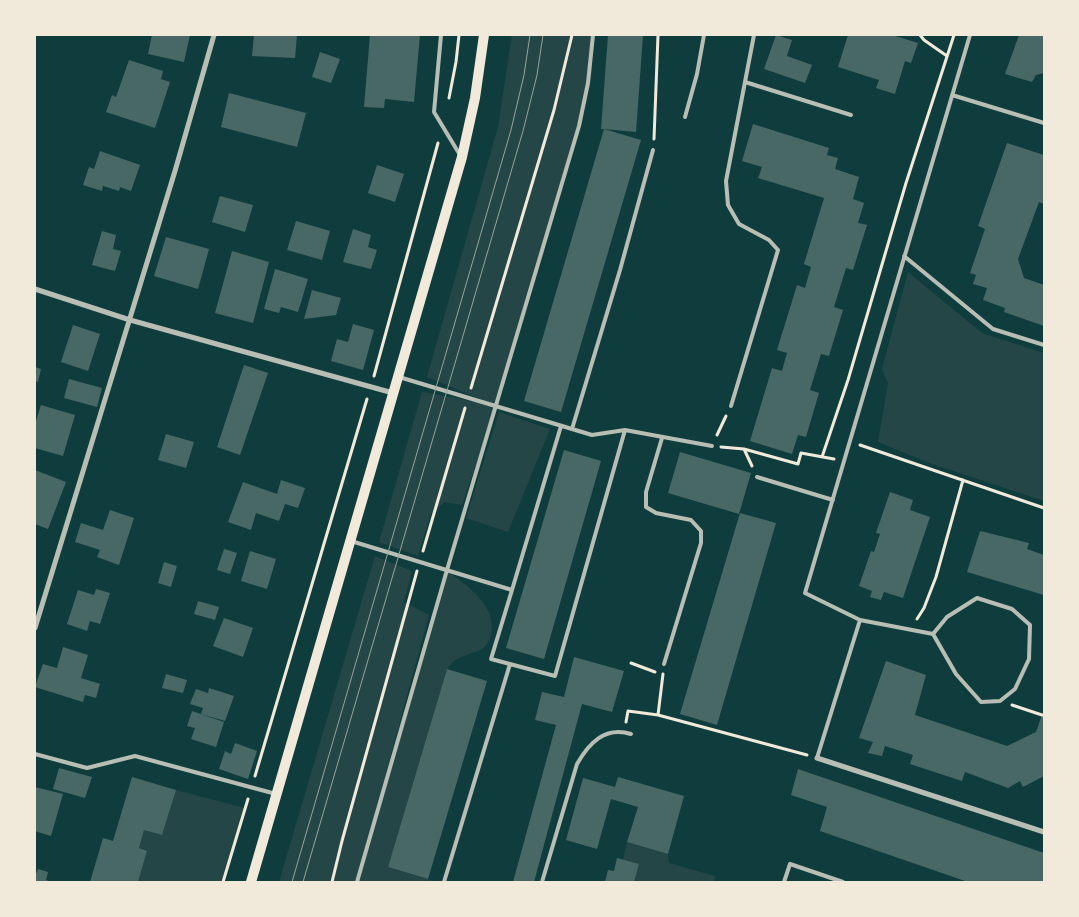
<!DOCTYPE html>
<html>
<head>
<meta charset="utf-8">
<style>
	body { margin:0 }
	#map { position:relative; width:1079px; height:917px; overflow:hidden; background:#0f3d3e; font-family:"Times New Roman",serif }
	canvas { display:block }
	.frame { position:absolute; inset:0; border:36px solid #f1e9da; pointer-events:none }
</style>
</head>
<body>
<div id="map">
<canvas width="1079" height="917"></canvas>
<div class="frame"></div>
</div>
<script>
const g = document.querySelector('canvas').getContext('2d');
g.lineJoin = 'round';
function fill(path, color) {
  g.fillStyle = color;
  g.fill(path, 'evenodd');
}
function trace(path, color, width, dash) {
  g.strokeStyle = color;
  g.lineWidth = width;
  g.lineCap = dash ? 'butt' : 'round';
  g.setLineDash(dash || []);
  g.stroke(path);
}
const green = new Path2D(`
	M512 35H593L584 104 496 406 462 505 445 502 431 513 418 556 379 542 422 392 492 404 427 377 498 127Z
	M908 272 982 333 1044 353V501L929 463 878 442 888 383 882 369Z
	M499 412 550 429 508 532 466 518Z
	M375 556 412 571 404 602 429 615 358 876 447 570C466 586 498 605 491 635 489 641 486 647 480 650 467 656 455 656 447 669L388 867 437 882H279Z
	M176 790 245 808 223 882H138L147 851 139 848 144 830 162 835Z
	M627 842 668 854 669 863 715 876 714 882H634L639 864 623 860Z`);
const building = new Path2D(`
	M152 35H190L184 62 148 54Z
	M254 35H297L295 58 252 56Z
	M370 35H420L414 102 385 99 384 108 364 107Z
	M608 35H643L636 132 604 129 641 140 561 412 524 401 604 129H601Z
	M776 35 792 40 787 56 812 65 805 83 764 69Z
	M848 35H892L918 43 911 63 905 61 895 94 876 88 879 80 838 67Z
	M1019 35H1044V73L1036 75 1032 82 1005 74Z
	M320 52 340 59 331 83 312 77Z
	M129 60 163 71 161 79 170 82 155 128 106 112 112 95 116 97Z
	M229 93 306 113 297 147 221 127Z
	M753 124 829 148 827 155 838 158 835 169 859 177 853 199 864 203 858 223 867 225 853 270 846 268 834 307 843 310 829 356 821 354 810 390 819 393 806 437 798 435 792 454 750 441 772 368 782 371 787 353 777 350 797 285 805 288 811 267 804 264 824 198 758 178 762 167 742 161Z
	M1007 143 1044 155V204L1039 202 1018 259 1024 278 1044 285V326L1004 312 1005 308 983 300 987 288 973 284 976 275 970 273 985 229 978 226Z
	M100 151 140 165 131 191 120 187 119 191 103 186 102 191 83 185 89 167 94 169Z
	M377 165 404 174 395 202 368 193Z
	M220 196 253 205 245 232 212 222Z
	M296 221 330 231 322 260 287 250Z
	M353 229 371 235 368 247 377 250 371 269 343 262Z
	M102 231 116 235 113 249 121 251 115 271 92 265Z
	M166 237 209 249 198 289 154 276Z
	M232 251 269 262 253 323 215 313Z
	M275 269 308 279 298 312 281 307 279 313 264 309Z
	M312 290 341 298 336 315 304 319Z
	M353 324 374 330 363 370 331 361 337 339 348 342Z
	M73 325 100 334 88 371 61 362Z
	M244 365 268 373 240 455 217 447Z
	M35 367 41 369 38 382 35 381Z
	M69 379 102 388 97 407 64 398Z
	M41 405 75 415 63 456 35 448V424Z
	M166 434 194 442 186 468 158 460Z
	M564 450 601 461 544 659 506 648Z
	M680 452 751 473 739 514 668 493Z
	M35 470 66 482 48 529 35 524Z
	M281 480 305 488 298 508 285 504 279 521 256 513 251 530 228 522 243 482 277 494Z
	M890 492 913 500 910 510 930 517 903 598 884 592 881 600 870 597 872 591 859 586 871 551 874 552 880 534 876 533Z
	M110 510 134 518 119 565 97 557 100 550 75 542 81 523 103 530Z
	M740 513 776 523 717 725 680 714Z
	M980 531 1029 543 1027 549 1044 555V595L967 572Z
	M224 549 237 553 230 574 217 570Z
	M250 551 276 559 267 589 241 581Z
	M164 562 177 566 171 587 158 583Z
	M96 589 110 593 100 624 90 621 87 631 67 624 78 590 94 595Z
	M198 601 219 607 215 620 194 614Z
	M224 618 253 628 243 657 213 646Z
	M63 647 88 655 81 678 100 684 96 698 85 695 83 702 35 687 43 664 57 668Z
	M574 657 624 671 612 712 582 704 534 882H513L556 725 535 720 542 692 564 697Z
	M886 661 926 675 915 715 1007 746 1036 732 1044 709V776L1023 787 1020 781 1008 788 965 772 962 781 910 764 913 755 885 746 882 756 868 753 873 742 859 738Z
	M447 669 487 681 428 879 388 867Z
	M166 674 187 680 183 693 162 688Z
	M209 688 234 696 225 721 201 714 203 708 190 704 196 689 208 693Z
	M192 711 224 722 216 747 191 739 195 728 187 726Z
	M235 743 257 751 248 779 219 769 225 751 231 754Z
	M59 768 92 777 85 798 53 789Z
	M798 769 1044 853V882H968L820 831 827 807 791 795Z
	M132 777 176 790 162 835 144 830 139 848 147 851 138 882H90L103 838 113 841Z
	M618 777 684 796 668 854 627 842 638 807 611 799 597 849 566 840 583 778 615 787Z
	M35 787 63 794 51 836 35 831Z
	M617 858 639 864 634 882H605L608 870 614 871Z
	M38 869 48 872 46 880 52 882H35V876Z`);
const path = new Path2D(`
	M920 35 924 40 947 56
	M449 98 456 62 459 35
	M654 139 658 35
	M374 376 438 143
	M471 388 554 110 572 35
	M717 435 726 416
	M860 445 1044 508
	M721 447 744 449 798 464 801 453 834 459
	M744 449 752 466
	M822 457 848 380 906 183 954 35
	M423 551 465 408
	M917 619 924 608 936 577 963 480
	M631 663 655 672
	M1012 705 1042 715
	M658 715 663 674
	M626 722 628 711 658 715 807 755
	M255 776 367 399
	M223 882 248 799
	M332 882 342 841 417 571`);
const service = new Path2D(`
	M441 35 434 112 460 155
	M745 82 851 115
	M952 95 1044 123
	M685 117 697 74 704 35
	M904 256 993 329 1044 345
	M399 377 592 435 625 430 712 446
	M731 406 778 250 769 240 739 224 728 205 726 181 754 35
	M572 429 620 270 653 150
	M662 438 646 492V507L656 513 691 520 701 531V543L664 664
	M757 477 833 500
	M351 541 512 590 561 426
	M512 590 491 659 555 676 625 430
	M860 620 933 634 956 674 981 702 1000 701 1015 689 1029 659 1030 625 1012 609 977 598 947 617 933 634
	M35 754 87 768 135 756 276 794
	M817 758 860 620 805 593 970 35
	M357 882 447 570 579 126 588 83 593 35
	M444 882 510 664
	M542 882 577 764C589 743 605 726 631 734
	M784 882 790 864 843 882`);
const minor = new Path2D(`
	M35 289 130 320 393 393
	M35 628 175 171 214 35
	M817 758 1044 832`);
const secondary = new Path2D(`
	M251 882 462 157 475 98 484 35`);
const tram = new Path2D(`
	M292 882 511 130 524 75 530 35
	M303 882 523 131 537 75 543 35`);
fill(green, '#244646');
fill(building, '#486865');
trace(path, '#f1e9da', 3);
trace(service, '#b8beb3', 4);
trace(minor, '#b8beb3', 5);
trace(secondary, '#f1e9da', 10);
trace(tram, '#97a49c', 1);
</script>
</body>
</html>
